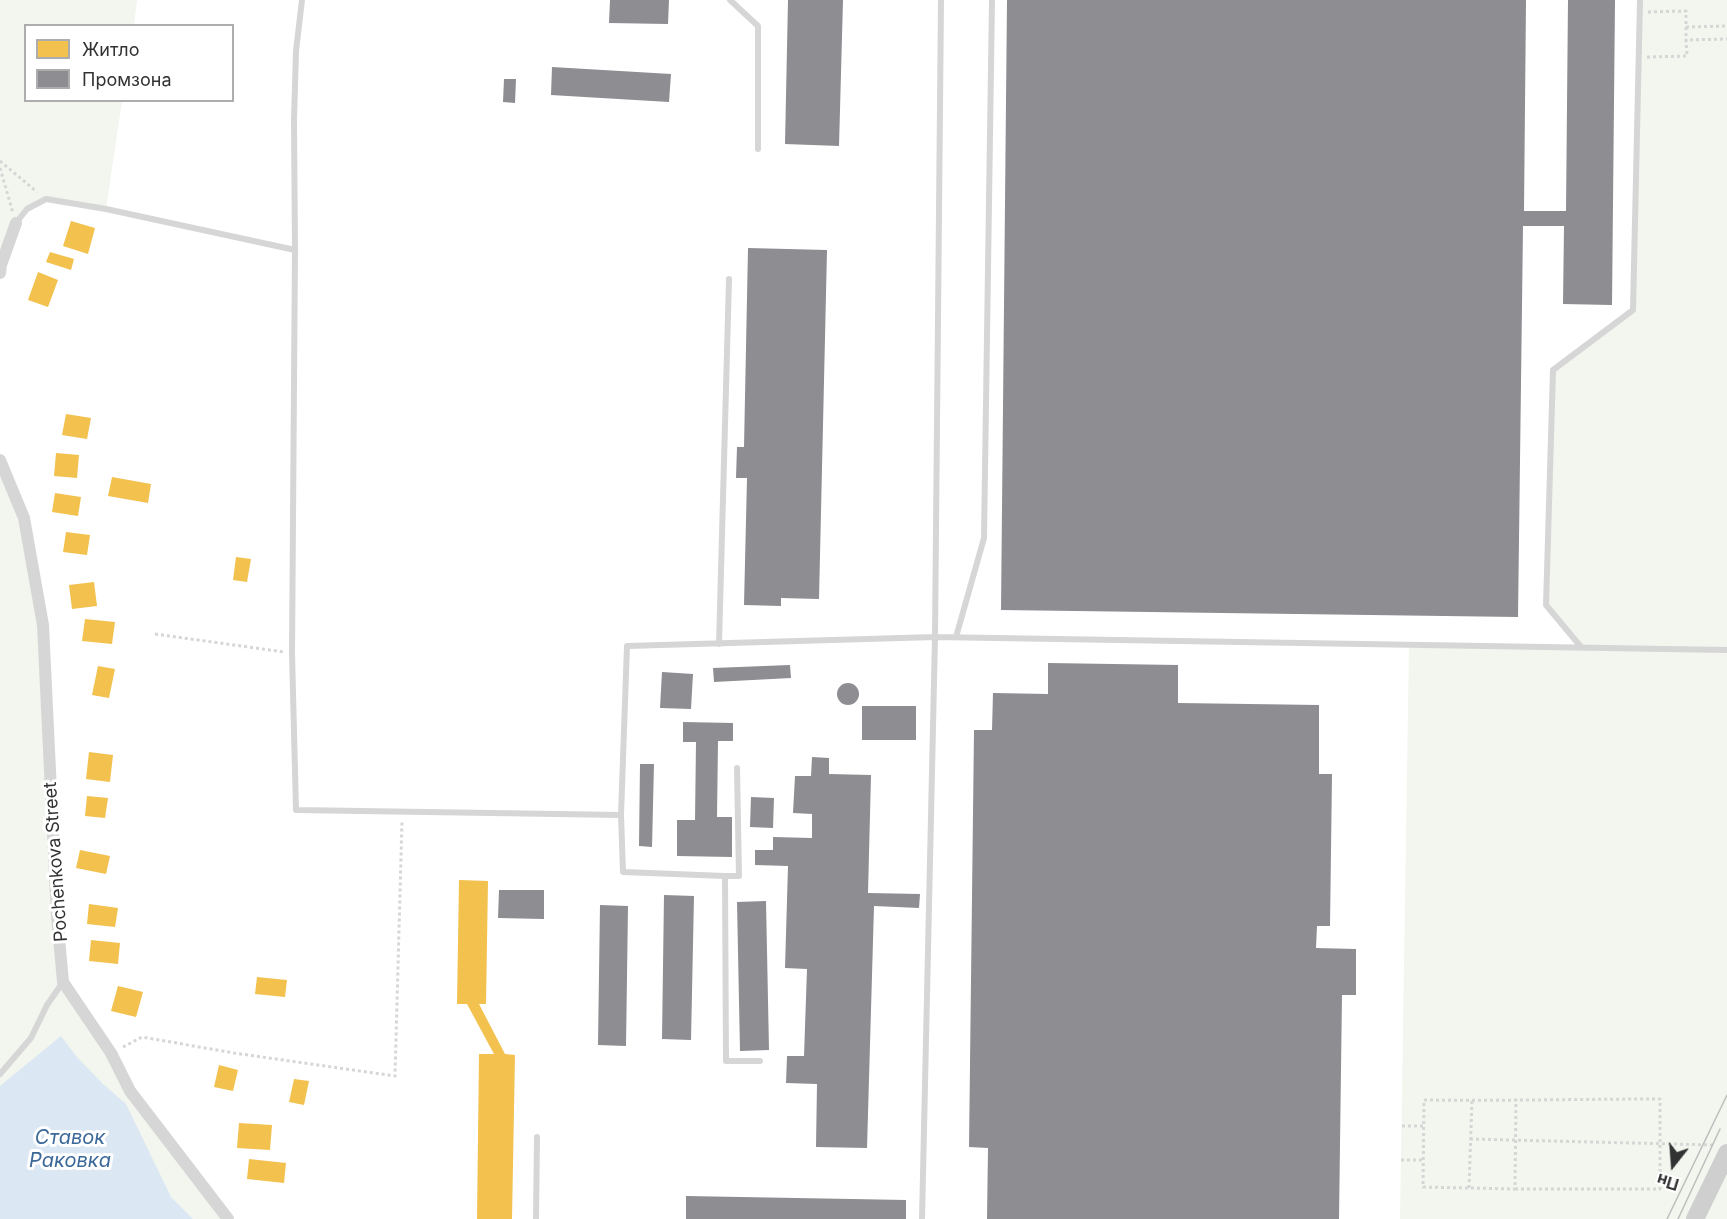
<!DOCTYPE html>
<html>
<head>
<meta charset="utf-8">
<style>
	body { margin:0 }
	#map { position:relative; width:1727px; height:1219px; overflow:hidden; background:#fff; font-family:Inter,sans-serif }
	canvas { display:block }
	.legend { position:absolute; left:24px; top:24px; width:210px; height:78px; box-sizing:border-box; background:#fff; border:2px solid #adadad; margin:0; padding:8px 10px; list-style:none; font-size:18px; color:#323232 }
	.legend li { display:flex; align-items:center; gap:12px; height:30px }
	.legend b { width:30px; border:2px solid #adadad }
	.north { position:absolute; left:1643px; top:1135px; width:60px; height:60px; -webkit-text-stroke:4px #fff; paint-order:stroke; rotate:197deg; font-size:16px; font-weight:700; line-height:24px; text-align:center; color:#323232 }
	.north::after { content:''; display:block; margin:auto; width:21px; height:27px; background:#323232; clip-path:polygon(50% 0,100% 100%,50% 72%,0 100%) }
</style>
</head>
<body>
<div id="map">
<canvas width="1727" height="1219"></canvas>
<ul class="legend">
<li><b style="height:16px;background:#f2c14e"></b>Житло</li>
<li><b style="height:16px;background:#8d8d92"></b>Промзона</li>
</ul>
<div class="north">Пн</div>
</div>
<script>
const g = document.querySelector('canvas').getContext('2d');
g.lineJoin = 'round';
function fill(path, color) {
  g.fillStyle = color;
  g.fill(path, 'evenodd');
}
function trace(path, color, width, dash) {
  g.strokeStyle = color;
  g.lineWidth = width;
  g.lineCap = dash ? 'butt' : 'round';
  g.setLineDash(dash || []);
  g.stroke(path);
}
function drawText(font, color, halo, rows, align = 'center') {
  g.font = font + ' Inter,sans-serif';
  g.lineWidth = 6;
  g.setLineDash([]);
  g.textBaseline = 'middle';
  g.strokeStyle = halo;
  g.fillStyle = color;
  for (const [text, x, y, turn = 0] of rows) {
    g.save();
    g.translate(x, y);
    g.rotate((+turn || 0) * Math.PI / 180);
    g.textAlign = isNaN(turn) ? turn : align;
    if (halo) g.strokeText(text, 0, 0);
    g.fillText(text, 0, 0);
    g.restore();
  }
}
const green = new Path2D(`
	M0 0H137L134 25 26 26V100L122 101 106 209 46 199 27 209 16 223 0 273Z
	M1640 0H1727V1219H1400L1409 644 1580 647 1546 605 1553 370 1633 310Z
	M0 477H7L24 518 43 625 63 982 130 1091 228 1219H0Z`);
const water = new Path2D(`
	M61 1036 76 1056 103 1084 126 1104 171 1197 193 1219H0V1086Z`);
const homes = new Path2D(`
	M71 221 95 228 88 254 63 246Z
	M50 252 74 259 71 270 46 262Z
	M38 272 58 280 48 307 28 300Z
	M66 414 91 418 87 439 62 435Z
	M56 453 79 455 77 478 54 476Z
	M112 477 151 484 148 503 108 496Z
	M55 493 81 497 78 516 52 512Z
	M66 532 90 535 87 555 63 552Z
	M236 557 251 559 247 582 233 580Z
	M94 582 97 606 72 609 69 585Z
	M85 619 115 622 112 644 82 641Z
	M98 666 115 669 109 698 92 695Z
	M89 752 113 755 110 782 86 779Z
	M87 796 108 798 105 818 85 816Z
	M80 850 110 856 106 874 76 868Z
	M459 880 488 881 486 1004H479L505 1054 515 1055 512 1219H477L479 1054H494L467 1004H457Z
	M89 904 118 908 115 927 87 924Z
	M91 940 120 943 118 964 89 961Z
	M257 977 287 980 285 997 255 994Z
	M118 986 143 992 136 1017 111 1011Z
	M219 1065 238 1070 233 1091 214 1087Z
	M294 1079 309 1081 304 1105 289 1102Z
	M239 1123 272 1125 270 1150 237 1148Z
	M249 1159 286 1163 284 1183 247 1179Z`);
const industry = new Path2D(`
	M610 0H669L668 24 609 23Z
	M788 0H843L839 146 785 144Z
	M1007 0H1526L1524 211H1566L1568 0H1615L1612 305 1563 304 1564 226H1523L1518 617 1001 610Z
	M552 67 671 74 669 102 551 95Z
	M504 79H516L515 103 503 102Z
	M748 248 827 250 819 599 781 598V606L744 605 747 478H736L737 447H744Z
	M1048 663 1178 665V703L1319 705V774H1332L1330 926H1317L1316 948 1356 949V995H1342L1339 1219H987L988 1148 969 1147 974 730H992L993 693 1048 694Z
	M790 665 791 678 714 682 713 668Z
	M662 672 693 674 691 709 660 708Z
	M837 694a11 11 0 1 1 22 0a11 11 0 1 1-22 0Z
	M862 706H916V740H862Z
	M683 722 733 723V741H718L717 817H732V857L677 856V820H695L696 742H683Z
	M812 757 829 758V774L871 775 868 893 920 894 919 908 874 906 867 1148 816 1147 817 1084 786 1083 787 1056H804L807 969 785 968 788 866 755 865V850H773V837L812 838V814L793 813 795 776H811Z
	M640 764H654L652 847 639 846Z
	M751 797 774 798 773 828 750 827Z
	M499 890H544V919L498 918Z
	M664 895 694 896 691 1040 662 1039Z
	M766 901 769 1050 740 1051 737 902Z
	M600 905 628 906 626 1046 598 1045Z
	M686 1196 906 1200V1219H686Z`);
const path = new Path2D(`
	M1648 12 1686 11V27L1727 26
	M1686 27V40
	M1647 57 1687 56 1686 40 1727 39
	M0 161 37 192
	M0 168 13 213
	M155 634 284 652
	M123 1047 142 1037 234 1053 395 1076 402 821
	M1402 1126H1424
	M1470 1139 1713 1145
	M1401 1160H1424
	M1469 1188 1472 1100
	M1515 1189H1660V1099C1582 1099 1503 1101 1424 1100L1423 1187 1515 1189 1516 1099`);
const lane = new Path2D(`
	M302 0 296 51 294 120 295 250 292 653 296 810 621 815 627 646 935 637 1727 650
	M730 0 758 26V149
	M16 223 27 209 46 199 106 209 295 250
	M956 637 984 538 992 0
	M719 644 729 279
	M1581 647 1546 605 1553 370 1633 310 1640 0
	M621 815 623 872 725 876 726 1061H760
	M725 876H739L737 768
	M0 1074 31 1038 47 1005 63 982
	M536 1219 537 1137
	M922 1219 935 637 941 0`);
const street = new Path2D(`
	M0 273 1 265 16 223
	M0 460 24 518 43 625 57 916 63 982 111 1053 130 1091 228 1219`);
const secondary = new Path2D(`
	M1695 1219 1727 1153`);
const tram = new Path2D(`
	M1667 1219 1727 1095
	M1678 1219 1720 1129`);
const streetNames = [
	["Pochenkova Street",56,862,-94]
];
const waterNames = [
	["Ставок",70,1138],
	["Раковка",70,1161]
];
fill(green, '#f2f6ee');
fill(water, '#dce7f4');
fill(homes, '#f2c14e');
fill(industry, '#8d8d92');
trace(path, '#d6d6d6', 3, [3, 3]);
trace(lane, '#d6d6d6', 6);
trace(street, '#d6d6d6', 12);
trace(secondary, '#cfcfcf', 18);
trace(tram, '#bebebe', 1.5);
drawText('18px', '#323232', '#fff', streetNames);
drawText('italic 20px', '#3c6999', '#fff', waterNames);
</script>
</body>
</html>
